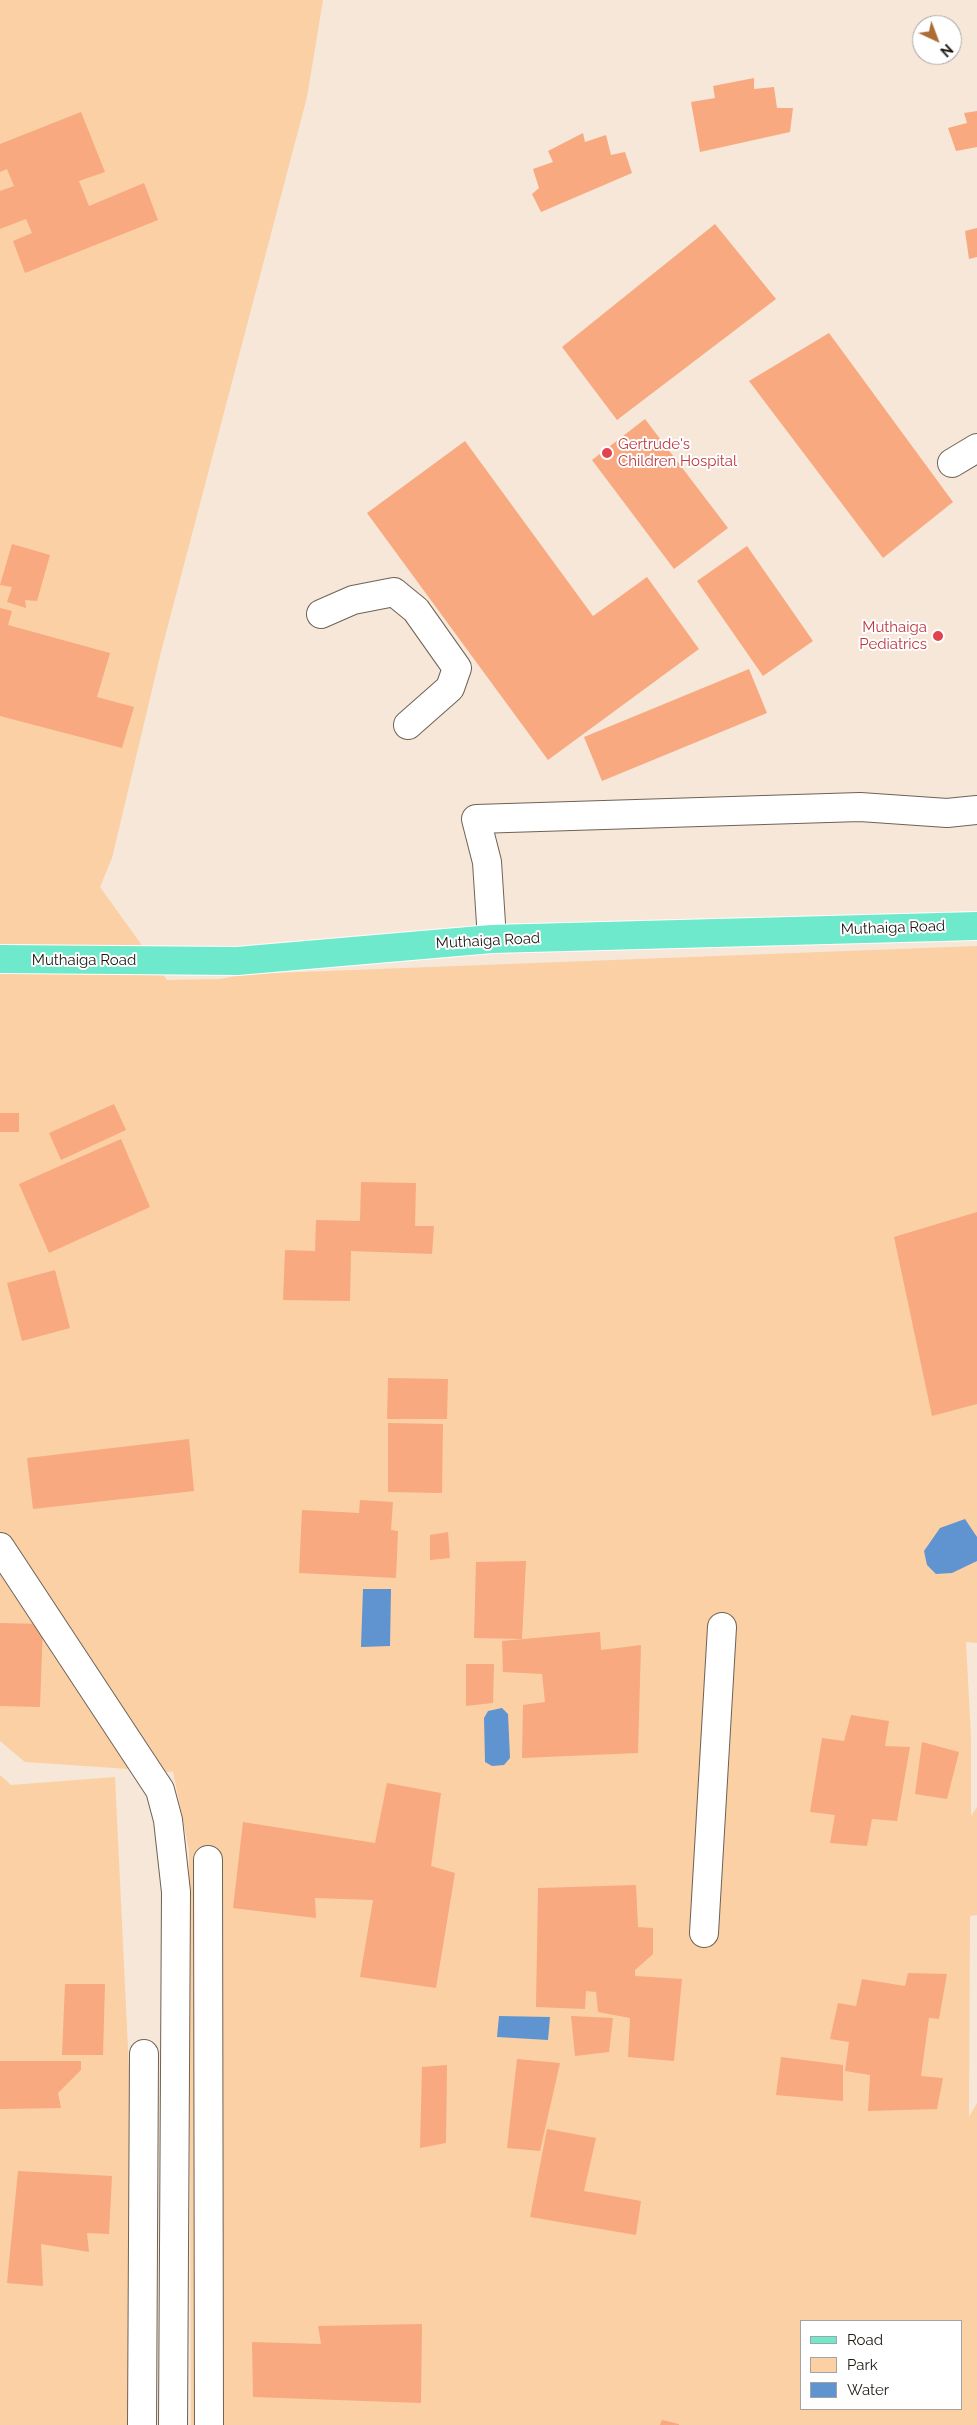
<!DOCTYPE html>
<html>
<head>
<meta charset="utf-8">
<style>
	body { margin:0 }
	#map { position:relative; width:977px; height:2425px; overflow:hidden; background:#f6e7d8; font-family:Raleway,sans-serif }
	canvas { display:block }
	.legend { position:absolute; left:800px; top:2320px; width:162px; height:90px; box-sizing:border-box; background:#fff; border:1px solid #a5a3a1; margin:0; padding:6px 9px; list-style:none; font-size:15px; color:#1e1913 }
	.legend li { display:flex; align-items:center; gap:10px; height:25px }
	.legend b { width:25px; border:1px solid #a5a3a1 }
	.north { position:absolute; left:912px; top:15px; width:50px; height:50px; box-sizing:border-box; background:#fff; border:1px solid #a5a3a1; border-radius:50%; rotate:137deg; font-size:14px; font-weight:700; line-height:20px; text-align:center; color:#1e1913 }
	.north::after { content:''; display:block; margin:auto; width:18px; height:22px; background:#ac6c34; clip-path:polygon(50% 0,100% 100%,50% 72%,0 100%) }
</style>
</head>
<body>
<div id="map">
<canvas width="977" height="2425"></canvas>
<ul class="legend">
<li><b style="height:6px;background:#6ee9cb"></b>Road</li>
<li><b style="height:14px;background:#fbd0a5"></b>Park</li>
<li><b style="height:14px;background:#5f94d1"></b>Water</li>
</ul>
<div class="north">N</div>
</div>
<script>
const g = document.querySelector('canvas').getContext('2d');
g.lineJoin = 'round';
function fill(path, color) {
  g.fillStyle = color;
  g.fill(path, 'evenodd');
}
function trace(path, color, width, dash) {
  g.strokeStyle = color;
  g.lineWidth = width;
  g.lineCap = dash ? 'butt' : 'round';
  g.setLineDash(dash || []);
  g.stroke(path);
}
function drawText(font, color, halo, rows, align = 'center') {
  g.font = font + ' Raleway,sans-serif';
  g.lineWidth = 4;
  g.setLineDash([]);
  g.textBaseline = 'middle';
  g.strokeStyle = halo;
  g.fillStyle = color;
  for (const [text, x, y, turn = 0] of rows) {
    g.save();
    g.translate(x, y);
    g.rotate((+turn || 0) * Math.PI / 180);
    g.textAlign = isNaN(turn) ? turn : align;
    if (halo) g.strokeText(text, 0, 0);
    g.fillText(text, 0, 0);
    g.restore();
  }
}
const green = new Path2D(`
	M0 0H323L307 97 161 652 112 858 100 887 167 980 220 979 248 974 977 946V1643L966 1642 971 1737V1816L977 1807V1915L970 1916 969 2117 977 2103V2425H191L189 1850 173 1772 25 1762 0 1741ZM801 2321H961V2409H801Z
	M0 1775 11 1785 115 1777 146 2425H0Z`);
const water = new Path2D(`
	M965 1519 977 1537V1561L952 1573 936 1574 927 1565 924 1551 940 1528Z
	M363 1589H391L390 1646 361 1647Z
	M502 1708 508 1714 510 1758 504 1765 492 1766 485 1762 484 1718 488 1711Z
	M499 2016 550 2017 548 2040 497 2037Z`);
const building = new Path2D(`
	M754 78V89L774 87 777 108H793L790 132 700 152 691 102 715 98 713 86Z
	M977 111V147L956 151 948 128 967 123 964 113Z
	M81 112 105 172 79 181 89 206 144 183 158 220 25 273 13 241 32 233 26 219 0 229V191L14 186 7 169 0 172V144Z
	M583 133 585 142 606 135 611 155 625 152 632 173 541 212 532 194 539 188 533 169 553 162 548 151Z
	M715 224 776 299 617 420 562 347Z
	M977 228V257L969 259 965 231Z
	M829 333 953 502 883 558 749 381Z
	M645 419 728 528 674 569 592 460Z
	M465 441 593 616 647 577 699 649 548 760 367 513Z
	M12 544 50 555 37 601 25 600 26 608 7 602 12 587 0 585Z
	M747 546 813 641 763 676 697 581Z
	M0 608 12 611 8 625 110 653 97 697 134 707 122 748 0 716Z
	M749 669 767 713 602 781 584 737Z
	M114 1104 126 1130 61 1160 49 1133Z
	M0 1113H19V1132H0Z
	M121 1139 150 1207 49 1253 19 1184Z
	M361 1182 416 1183 415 1226H434L432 1254 351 1251 350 1301 283 1300 285 1250 315 1251 316 1220 360 1221Z
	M977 1212V1404L932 1416 894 1237Z
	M55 1270 70 1328 22 1341 7 1283Z
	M388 1378 448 1379 447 1419H387Z
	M388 1423 443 1424 442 1493 388 1492Z
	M189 1439 194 1491 33 1509 27 1458Z
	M360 1500 393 1502 391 1530 398 1531 396 1578 299 1573 302 1510 359 1513Z
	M448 1532 450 1558 430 1560V1535Z
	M526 1561 522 1639 474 1638 476 1562Z
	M0 1623 43 1624 40 1707 0 1706Z
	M600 1632 601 1650 641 1645 638 1753 522 1758 523 1705 545 1702 542 1674 503 1672 502 1641Z
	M466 1664H494L493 1703 466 1706Z
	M851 1715 889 1721 885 1746 910 1747 897 1821 872 1819 867 1846 830 1843 835 1815 810 1812 822 1738 844 1741Z
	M922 1742 959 1752 947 1799 915 1794Z
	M387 1783 441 1793 431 1866 455 1873 436 1988 360 1977 373 1900 315 1898 316 1918 233 1908 243 1822 375 1843Z
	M636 1885 638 1927 653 1928V1954L635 1970V1976L682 1979 674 2061 628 2057 630 2018 598 2012 596 1992 586 1991 585 2009 536 2007 538 1888Z
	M908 1973 947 1974 939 2019 929 2018 921 2076 943 2078 937 2109 868 2111 870 2075 845 2071 849 2042 830 2039 838 2003 856 2006 862 1979 905 1986Z
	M65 1984H105L103 2055H62Z
	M571 2016 613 2018 609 2052 575 2056Z
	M781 2057 843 2065V2101L776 2095Z
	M517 2059 560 2063 540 2151 507 2148Z
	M0 2061H81V2070L58 2093 61 2108 0 2109Z
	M447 2065 446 2143 420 2148 422 2067Z
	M547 2129 596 2138 584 2191 641 2201 636 2235 530 2217Z
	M18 2171 112 2176 109 2234 87 2233 89 2252 41 2244 43 2286 7 2283Z
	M422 2324 421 2403 253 2397 252 2342 321 2344 318 2326Z
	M662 2420 679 2424V2425H660Z`);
const minor = new Path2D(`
	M952 463 977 448
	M321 614 353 600 394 592 416 610 457 668 450 688 408 725
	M492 939 487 862 476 819 860 807 947 813 977 810
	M0 1547 160 1790 168 1820 176 1892 173 2425
	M208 1860 209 2425
	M704 1933 722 1627
	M142 2425 144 2054`);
const major = new Path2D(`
	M0 959 237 961 492 939 977 926`);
const markers = [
	[607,453,6,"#e0444e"],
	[938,636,6,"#e0444e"]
];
const healthNames = [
	["Gertrude's",618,444],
	["Children Hospital",618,461],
	["Muthaiga",927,627,"right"],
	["Pediatrics",927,644,"right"]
];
const streetNames = [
	["Muthaiga Road",893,928,-2],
	["Muthaiga Road",488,941,-3],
	["Muthaiga Road",84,960]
];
fill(green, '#fbd0a5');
fill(water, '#5f94d1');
fill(building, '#f8a97f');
trace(minor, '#6f6255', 30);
trace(major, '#fff', 30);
trace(minor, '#fff', 28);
trace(major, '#6ee9cb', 28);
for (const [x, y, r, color] of markers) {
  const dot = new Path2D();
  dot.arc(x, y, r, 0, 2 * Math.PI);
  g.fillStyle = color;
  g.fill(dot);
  trace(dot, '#fff', 2);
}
drawText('15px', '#be3a42', '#fff', healthNames, 'left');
drawText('15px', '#1e1913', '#fff', streetNames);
</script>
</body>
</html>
